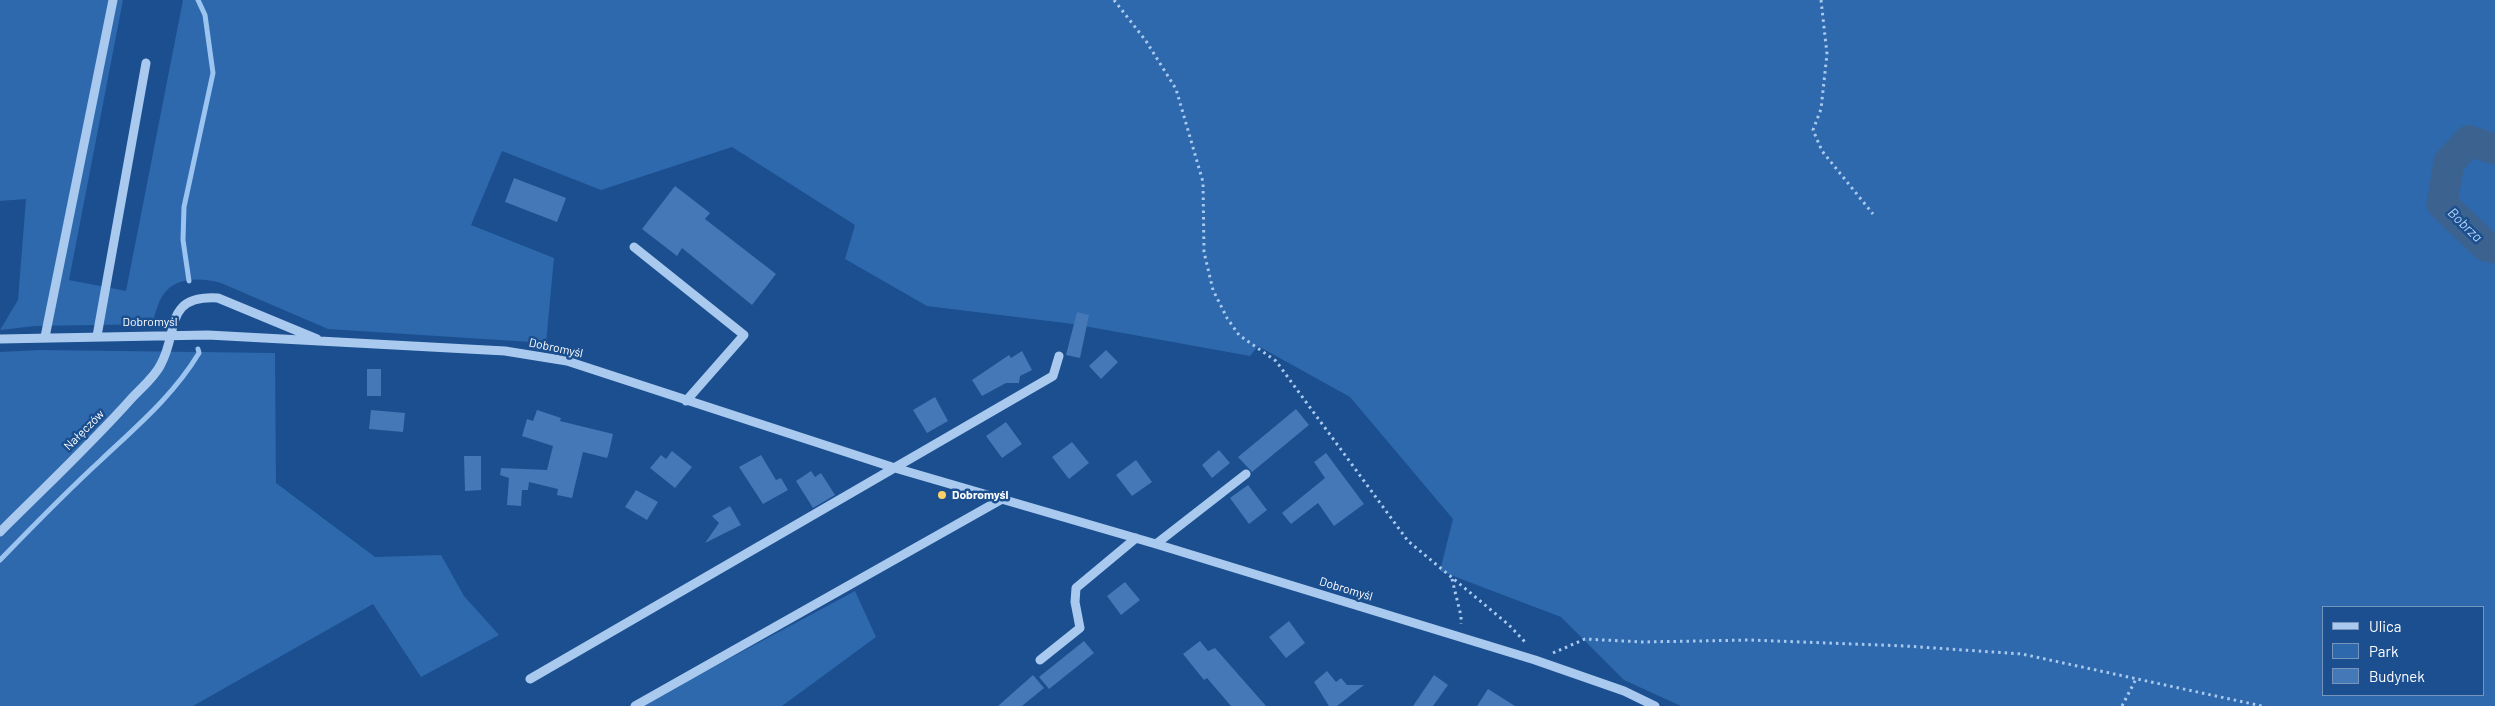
<!DOCTYPE html>
<html>
<head>
<meta charset="utf-8">
<style>
	body { margin:0 }
	#map { position:relative; width:2495px; height:706px; overflow:hidden; background:#1b4f8f; font-family:Barlow,sans-serif }
	canvas { display:block }
	.legend { position:absolute; left:2322px; top:606px; width:162px; height:90px; box-sizing:border-box; background:#1b4f8f; border:1px solid #7695bc; margin:0; padding:6px 9px; list-style:none; font-size:15px; color:#fff }
	.legend li { display:flex; align-items:center; gap:10px; height:25px }
	.legend b { width:25px; border:1px solid #7695bc }
</style>
</head>
<body>
<div id="map">
<canvas width="2495" height="706"></canvas>
<ul class="legend">
<li><b style="height:6px;background:#a9c9ee"></b>Ulica</li>
<li><b style="height:14px;background:#2e69ad"></b>Park</li>
<li><b style="height:14px;background:#4478b7"></b>Budynek</li>
</ul>
</div>
<script>
const g = document.querySelector('canvas').getContext('2d');
g.lineJoin = 'round';
function fill(path, color) {
  g.fillStyle = color;
  g.fill(path, 'evenodd');
}
function trace(path, color, width, dash) {
  g.strokeStyle = color;
  g.lineWidth = width;
  g.lineCap = dash ? 'butt' : 'round';
  g.setLineDash(dash || []);
  g.stroke(path);
}
function drawText(font, color, halo, rows, align = 'center') {
  g.font = font + ' Barlow,sans-serif';
  g.lineWidth = 5;
  g.setLineDash([]);
  g.textBaseline = 'middle';
  g.strokeStyle = halo;
  g.fillStyle = color;
  for (const [text, x, y, turn = 0] of rows) {
    g.save();
    g.translate(x, y);
    g.rotate((+turn || 0) * Math.PI / 180);
    g.textAlign = isNaN(turn) ? turn : align;
    if (halo) g.strokeText(text, 0, 0);
    g.fillText(text, 0, 0);
    g.restore();
  }
}
const green = new Path2D(`
	M0 0H123L69 280 126 291 183 0H2495V706H1681L1624 680 1561 617 1440 571 1453 519 1350 397 1258 346 1250 356 1073 324 927 306 845 259 855 225 732 147 601 190 502 151 471 225 554 258 546 343 328 329 221 283C202 278 176 276 163 295 158 302 155 315 152 324L35 326 0 330 18 300 26 199 0 201ZM2324 607H2484V695H2324Z
	M40 350 275 353 276 483 375 557 441 555 464 596 499 635 421 677 373 604 193 706H0V352Z
	M855 591 876 637 782 706H641Z`);
const stream = new Path2D(`
	M189 281 183 240 184 207 213 73 205 15 198 0
	M0 560C33 526 66 492 101 460 137 426 173 396 199 353L198 349`);
const river = new Path2D(`
	M2495 149 2469 141 2449 162 2442 204 2486 246 2495 248`);
const building = new Path2D(`
	M514 178 566 198 557 222 505 202Z
	M675 186 710 213 705 219 776 274 752 305 682 248 677 256 642 229Z
	M1077 312 1089 315 1080 358 1066 355Z
	M1106 350 1118 362 1101 379 1089 366Z
	M1022 351 1032 370 1020 376 1019 383H1006L982 396 972 380 1009 355 1011 358Z
	M367 369H381V396H367Z
	M935 397 948 421 927 433 913 410Z
	M1296 409 1309 425 1252 472 1238 457Z
	M371 410 405 413 403 432 369 429Z
	M537 410 561 418 560 421 613 434 609 452 607 458 583 452 572 498 557 495 558 489 529 482 528 490H522L521 506 507 505 509 478 500 475 501 468 547 470 553 446 522 436 527 419 533 421Z
	M1006 422 1022 444 1002 458 986 436Z
	M1072 442 1089 463 1069 479 1052 457Z
	M1219 450 1230 463 1212 478 1202 465Z
	M672 451 692 467 675 488 650 468 661 455 666 459Z
	M1326 453 1364 504 1334 526 1318 503 1291 524 1282 513 1325 478 1314 462Z
	M761 455 776 480 781 478 788 490 763 504 739 467Z
	M464 456H481V490L465 491Z
	M1136 460 1152 482 1132 496 1116 475Z
	M811 471 815 477 821 473 835 495 813 508 796 481Z
	M1248 485 1267 510 1249 524 1230 498Z
	M636 490 658 502 647 520 625 507Z
	M730 506 741 525 705 543 719 523 712 516Z
	M1125 582 1140 600 1121 615 1107 596Z
	M1289 621 1305 643 1286 658 1269 637Z
	M1084 641 1094 653 1049 689 1039 677Z
	M1200 641 1208 651 1215 648 1266 706H1231L1207 678 1204 680 1183 654Z
	M1327 671 1336 682 1341 678 1347 685H1364L1337 706H1329L1314 682Z
	M1033 675 1044 688 1022 706H998Z
	M1434 675 1448 685 1433 706H1413Z
	M1488 689 1515 706H1477Z`);
const path = new Path2D(`
	M1114 0 1146 41 1176 89 1203 182 1204 252 1213 290 1227 318 1239 335 1276 361 1408 541 1509 625 1526 643
	M1821 0 1827 54 1821 109 1813 130 1822 151 1873 214
	M1452 579 1461 616V624
	M1553 653 1585 639 1643 642 1749 640 1905 646 2022 654 2262 706
	M2122 706 2136 679`);
const minor = new Path2D(`
	M634 247 744 335 686 401
	M97 336 146 63
	M45 337 113 0
	M0 339 208 335 505 351 567 361 895 468 1156 544 1535 660 1624 691 1655 706
	M0 532C44 488 90 445 131 399 141 388 155 377 161 364 179 332 163 295 218 298L317 339
	M1156 544 1246 474
	M1040 660 1080 628 1075 602 1076 588 1136 538
	M530 679 1053 376 1059 356
	M635 706 1002 499`);
const markers = [
	[942,495,5,"#ffd166"]
];
const streetNames = [
	["Dobromyśl",150,322],
	["Dobromyśl",556,348,12],
	["Nałęczów",84,430,-45],
	["Dobromyśl",1346,589,17]
];
const poiNames = [
	["Dobromyśl",952,495]
];
const waterNames = [
	["Bobrza",2465,225,44]
];
fill(green, '#2e69ad');
trace(stream, '#9cc4f0', 5);
trace(river, '#3c6290', 31);
fill(building, '#4478b7');
trace(path, '#a9c9ee', 3, [2.5, 4]);
trace(minor, '#a9c9ee', 9);
for (const [x, y, r, color] of markers) {
  const dot = new Path2D();
  dot.arc(x, y, r, 0, 2 * Math.PI);
  g.fillStyle = color;
  g.fill(dot);
  trace(dot, '#1b4f8f', 2);
}
drawText('12px', '#fff', '#1b4f8f', streetNames);
drawText('bold 12px', '#fff', '#1b4f8f', poiNames, 'left');
drawText('italic 14px', '#b5d3f5', '#1b4f8f', waterNames);
</script>
</body>
</html>
